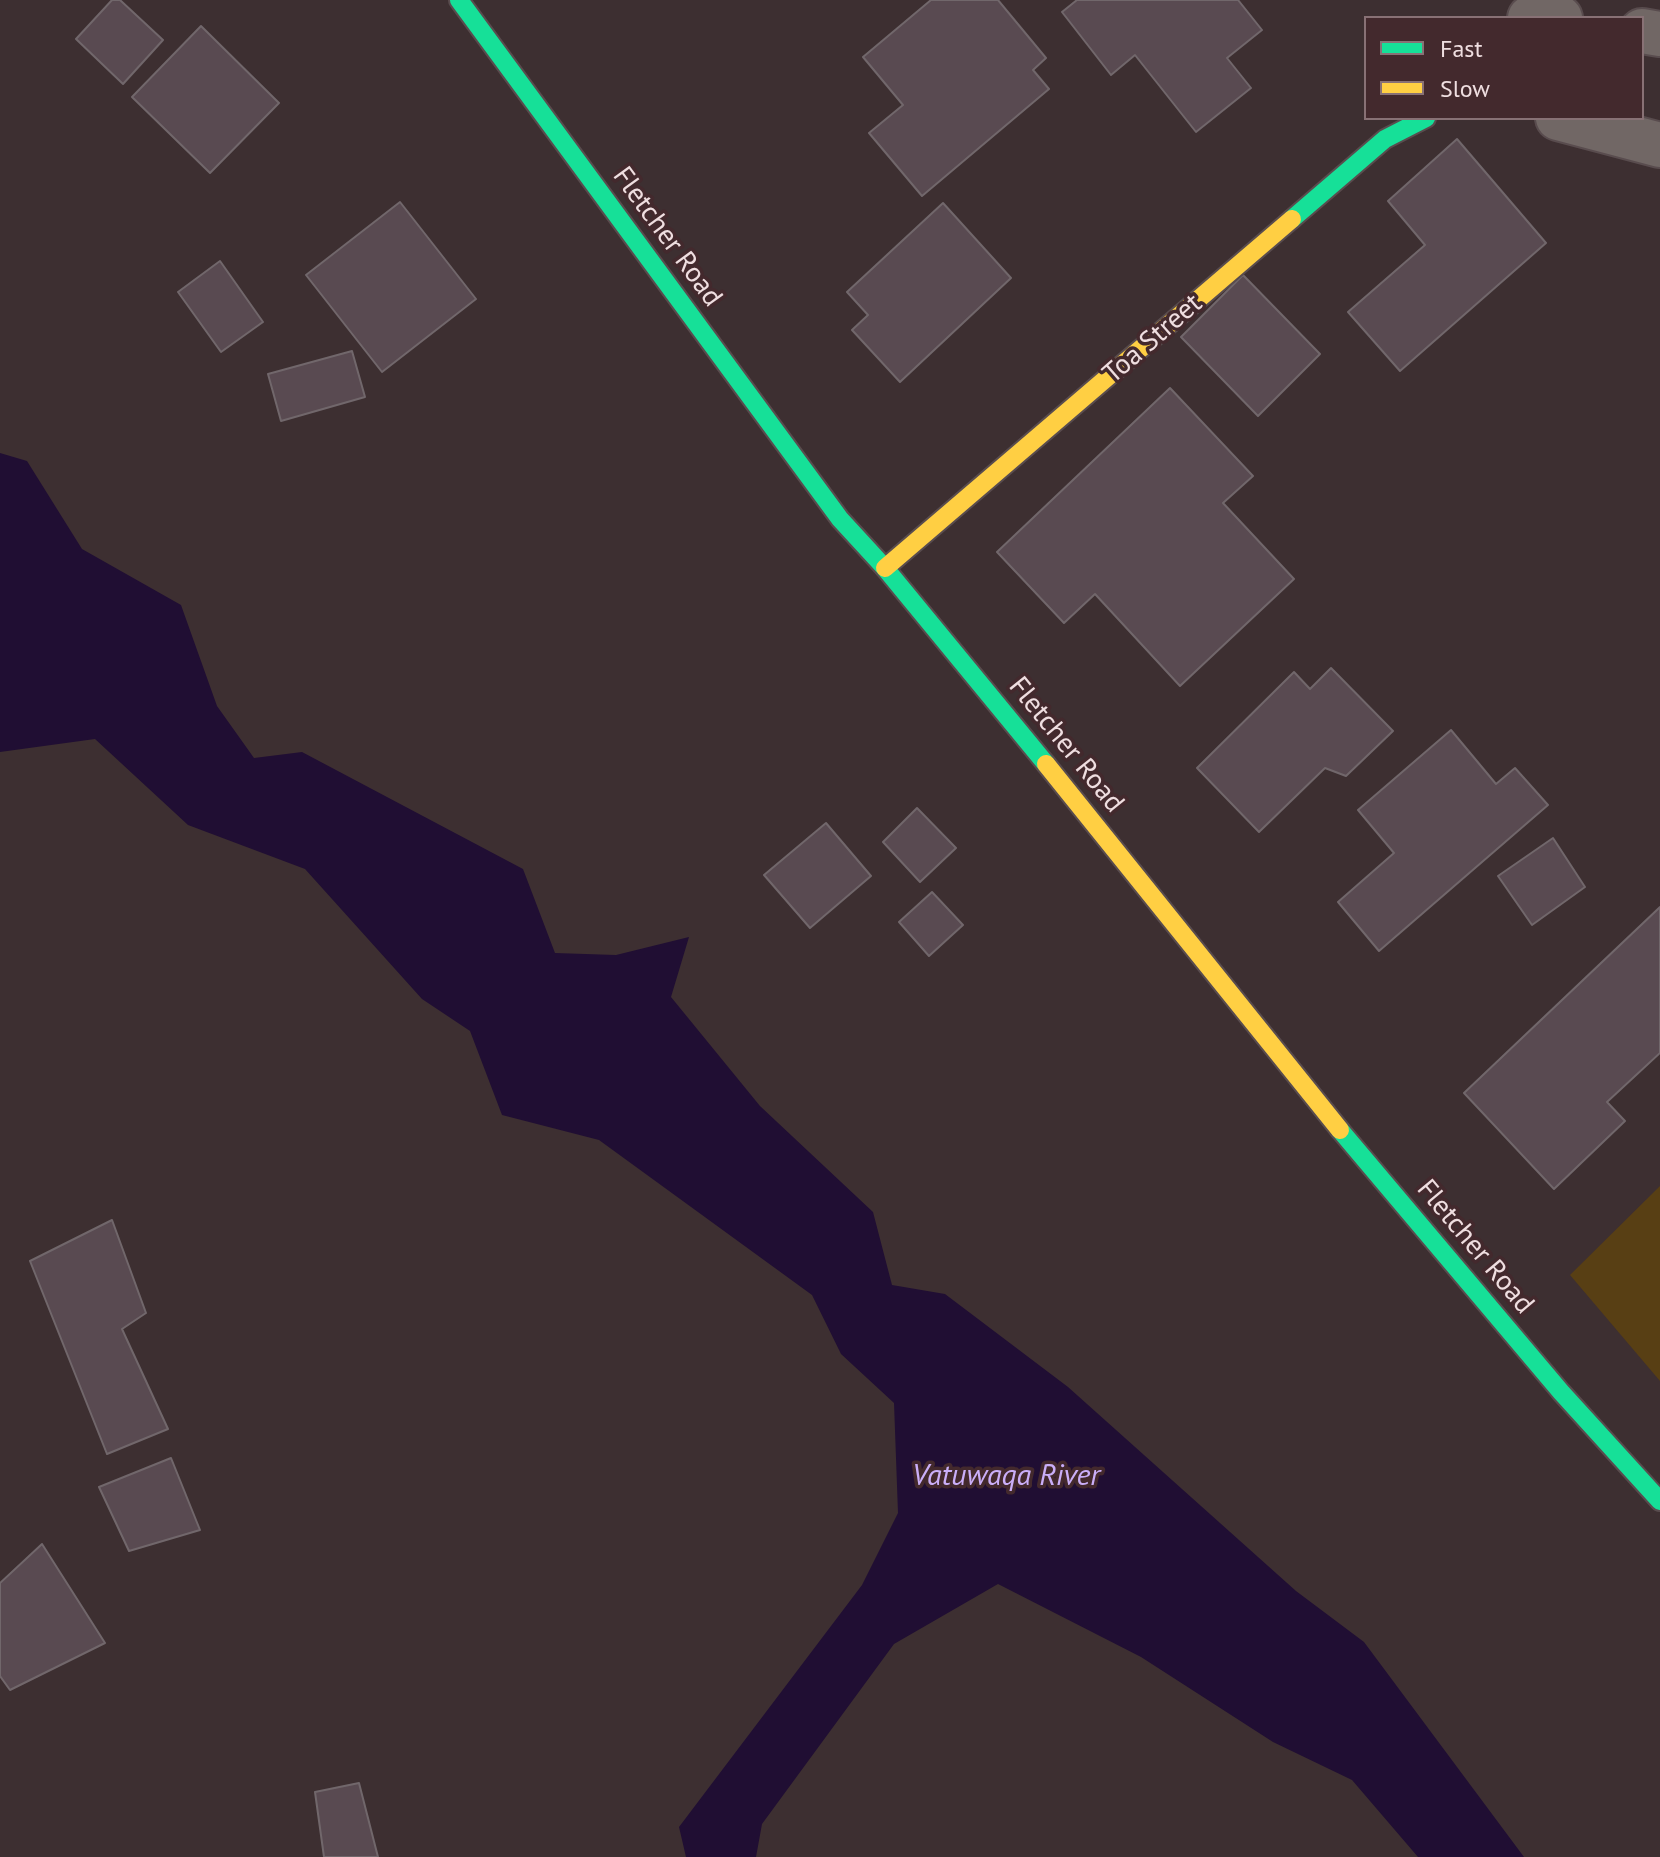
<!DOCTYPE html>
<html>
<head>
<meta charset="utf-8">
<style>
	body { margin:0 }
	#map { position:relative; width:1660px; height:1857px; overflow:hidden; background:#3d2f31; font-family:"PT Sans",sans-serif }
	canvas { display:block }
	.legend { position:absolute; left:1364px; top:16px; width:280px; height:104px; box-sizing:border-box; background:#43292d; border:2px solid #887175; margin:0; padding:10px 14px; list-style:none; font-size:24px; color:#efdee0 }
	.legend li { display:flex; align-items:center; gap:16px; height:40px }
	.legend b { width:40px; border:2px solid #887175 }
</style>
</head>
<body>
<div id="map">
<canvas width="1660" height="1857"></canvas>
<ul class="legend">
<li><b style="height:10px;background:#16e098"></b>Fast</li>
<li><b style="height:10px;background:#ffcf43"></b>Slow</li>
</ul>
</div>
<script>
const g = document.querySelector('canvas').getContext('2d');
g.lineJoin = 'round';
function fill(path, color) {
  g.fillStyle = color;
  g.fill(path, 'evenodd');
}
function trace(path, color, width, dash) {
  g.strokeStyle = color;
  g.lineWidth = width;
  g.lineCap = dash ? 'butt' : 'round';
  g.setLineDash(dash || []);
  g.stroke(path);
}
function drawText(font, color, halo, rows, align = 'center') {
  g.font = font + ' "PT Sans",sans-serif';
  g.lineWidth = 7;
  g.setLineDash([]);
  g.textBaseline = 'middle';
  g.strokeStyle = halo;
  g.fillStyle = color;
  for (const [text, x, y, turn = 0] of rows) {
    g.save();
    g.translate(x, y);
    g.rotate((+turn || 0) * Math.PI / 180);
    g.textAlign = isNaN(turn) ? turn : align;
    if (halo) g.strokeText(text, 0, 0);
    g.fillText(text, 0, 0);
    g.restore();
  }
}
const green = new Path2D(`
	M1660 1186V1381L1570 1275Z`);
const water = new Path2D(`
	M0 453 27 461 82 549 181 605 217 706 254 758 302 752 523 869 555 953 616 955 689 937 671 997 760 1106 873 1212 892 1285 945 1294 1068 1387 1296 1591 1364 1642 1524 1857H1418L1352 1780 1273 1742 1141 1657 998 1584 894 1644 762 1824 756 1857H686L679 1827 862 1585 898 1513 894 1403 841 1354 812 1295 599 1140 502 1115 470 1031 422 999 305 869 188 825 95 739 0 752Z`);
const building = new Path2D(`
	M112 0H120L163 40 123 84 76 39Z
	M931 0H998L1046 58 1033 70 1049 89 922 196 869 133 903 105 863 57Z
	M1077 0H1238L1262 30 1227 58 1251 88 1196 132 1135 55 1111 75 1062 12Z
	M201 26 279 103 210 173 132 97Z
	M1457 139 1546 243 1400 371 1348 312 1425 245 1388 201Z
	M400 202 476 299 382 372 306 275Z
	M943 203 1011 278 900 382 852 330 868 315 847 292Z
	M220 261 263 322 221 352 178 292Z
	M1243 275 1320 354 1258 416 1181 337Z
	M352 351 365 397 281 421 268 374Z
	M1170 388 1253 476 1223 503 1294 579 1180 686 1095 594 1064 623 997 552Z
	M1331 668 1393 731 1346 776 1325 768 1259 832 1197 768 1294 672 1310 689Z
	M1451 730 1496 784 1515 768 1548 805 1379 951 1338 902 1394 853 1358 810Z
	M917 808 956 848 920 882 883 842Z
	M826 823 871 876 810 928 764 875Z
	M1553 838 1585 887 1532 925 1498 876Z
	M932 892 963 925 929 956 899 922Z
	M1660 907V1053L1607 1102 1625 1121 1554 1189 1464 1093Z
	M112 1220 146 1313 122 1329 168 1429 107 1454 30 1261Z
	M171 1458 200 1530 129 1551 99 1487Z
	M42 1544 105 1643 10 1690 0 1676V1583Z
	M359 1783 378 1857H324L315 1792Z`);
const street = new Path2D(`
	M1530 18 1538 14 1560 18
	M1642 31 1660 34
	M1558 118 1660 145`);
const fast = new Path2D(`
	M459 0 840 519 885 568 1046 764
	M1292 219 1385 139 1426 118
	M1340 1130 1561 1392 1660 1501`);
const slow = new Path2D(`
	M885 568 1292 219
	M1046 764 1340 1130`);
const streetNames = [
	["Fletcher Road",667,237,54],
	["Toa Street",1153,339,-41],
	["Fletcher Road",1066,745,51],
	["Fletcher Road",1475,1247,50]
];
const waterNames = [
	["Vatuwaqa River",1006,1476]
];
fill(green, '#583f14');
fill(water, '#200e33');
fill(building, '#594a51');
trace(building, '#71676b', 2);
trace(street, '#594c4e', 48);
trace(fast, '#594c4e', 22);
trace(slow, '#594c4e', 22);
trace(street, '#716765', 44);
trace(fast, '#16e098', 18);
trace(slow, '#ffcf43', 18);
drawText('28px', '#efdee0', '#43292d', streetNames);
drawText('italic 30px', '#caaef8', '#43292d', waterNames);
</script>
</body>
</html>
